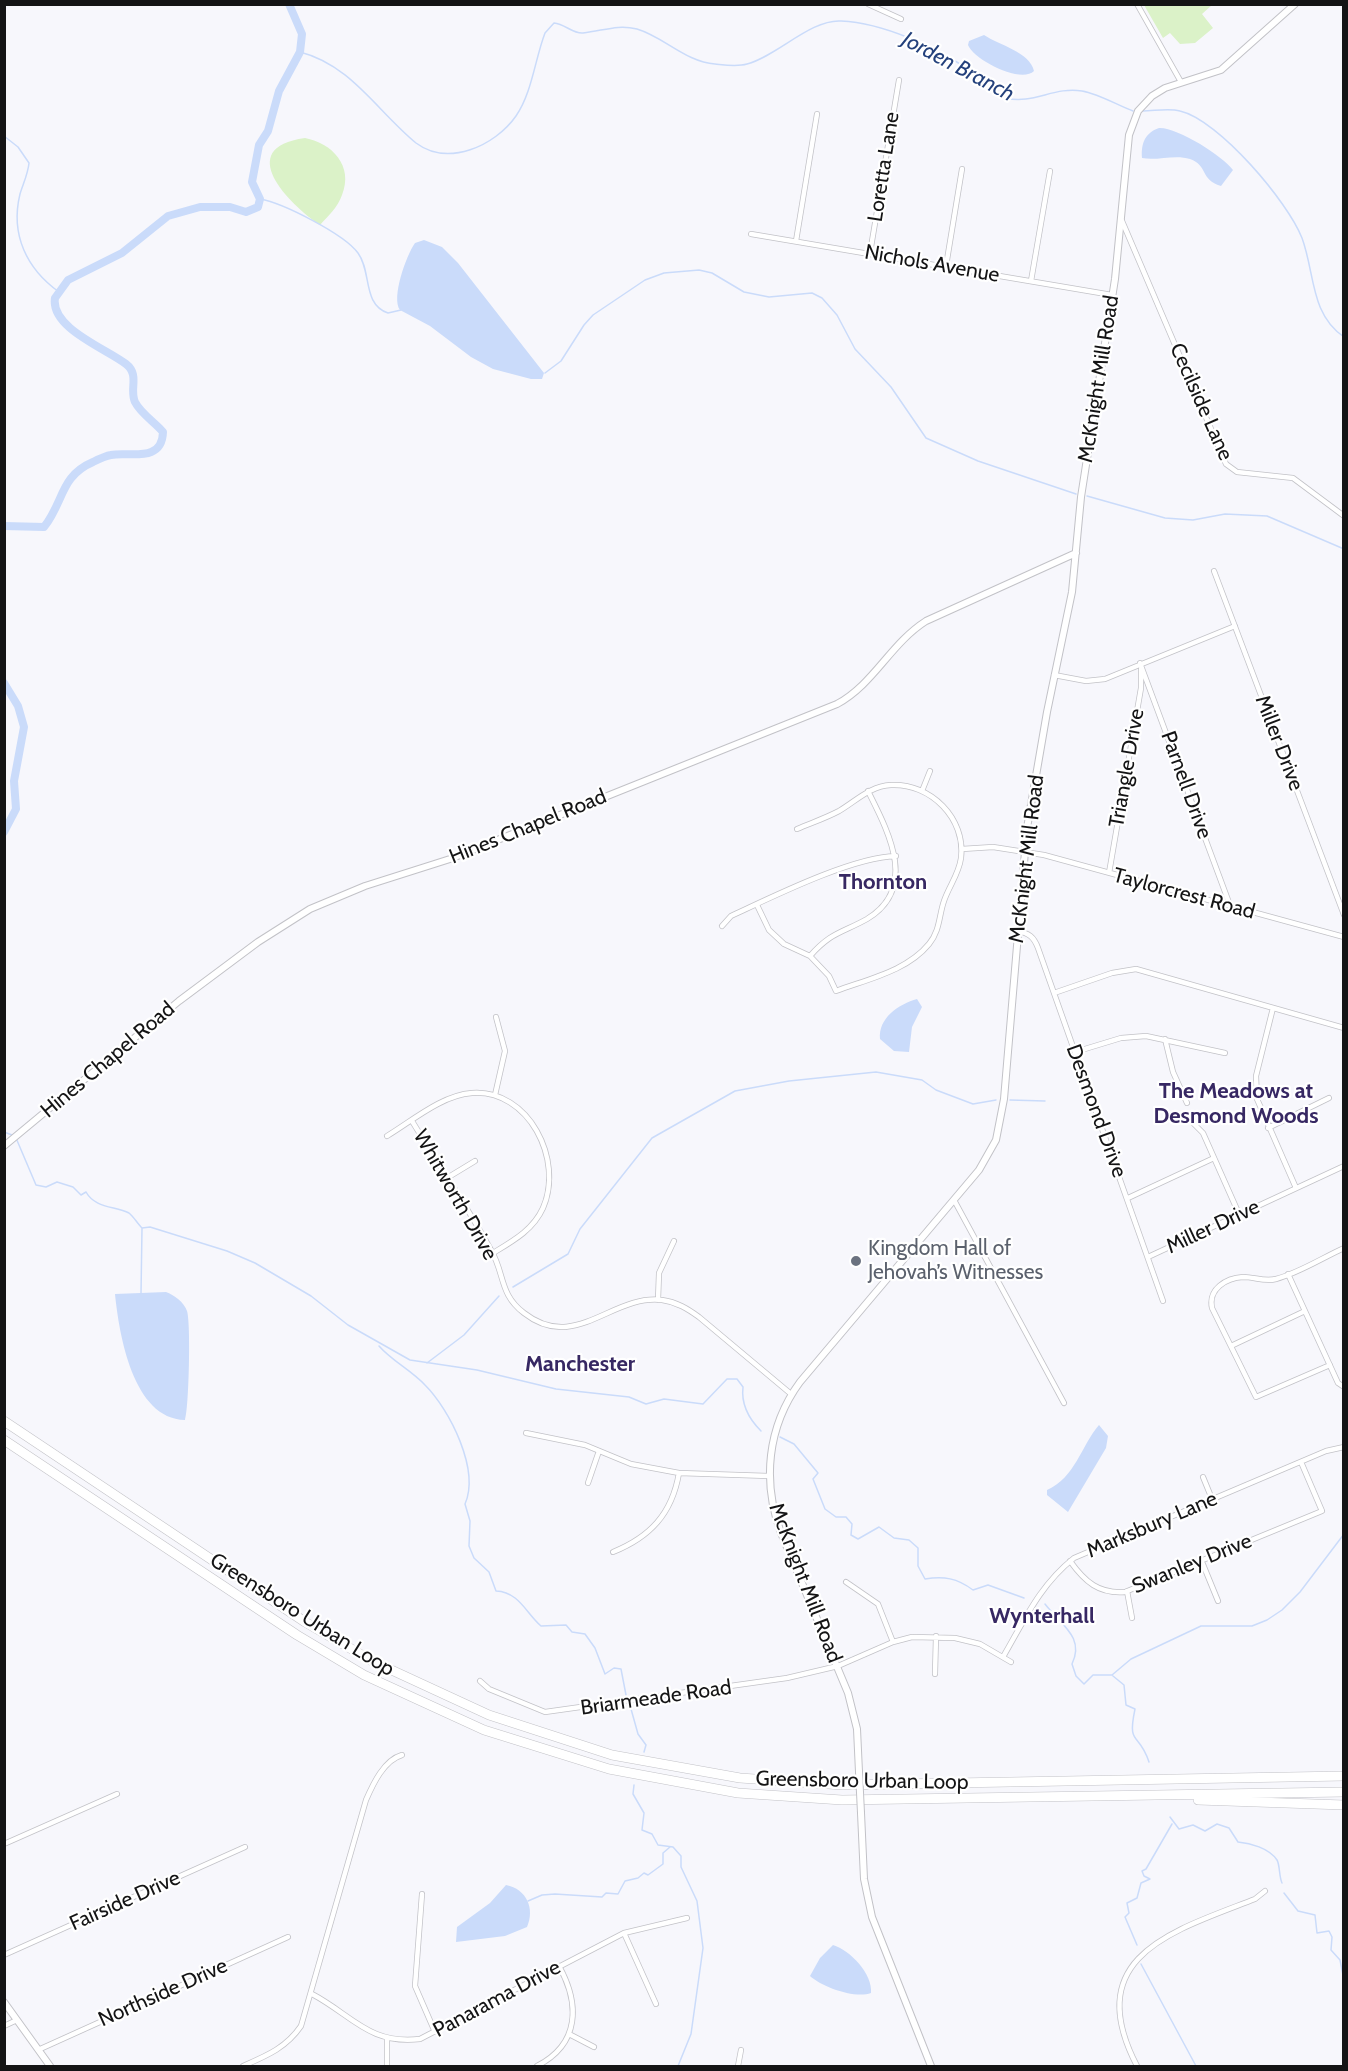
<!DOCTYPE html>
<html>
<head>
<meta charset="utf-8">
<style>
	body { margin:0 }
	#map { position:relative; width:1348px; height:2071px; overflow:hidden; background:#f7f7fc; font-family:Cabin,sans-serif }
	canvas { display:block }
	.frame { position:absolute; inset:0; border:6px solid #141415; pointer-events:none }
</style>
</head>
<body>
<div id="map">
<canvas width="1348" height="2071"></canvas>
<div class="frame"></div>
</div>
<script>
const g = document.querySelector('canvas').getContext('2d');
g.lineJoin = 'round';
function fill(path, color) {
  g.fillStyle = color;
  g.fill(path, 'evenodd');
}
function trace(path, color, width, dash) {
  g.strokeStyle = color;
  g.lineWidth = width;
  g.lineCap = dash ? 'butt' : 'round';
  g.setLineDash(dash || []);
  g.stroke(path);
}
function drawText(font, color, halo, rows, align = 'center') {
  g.font = font + ' Cabin,sans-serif';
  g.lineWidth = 4.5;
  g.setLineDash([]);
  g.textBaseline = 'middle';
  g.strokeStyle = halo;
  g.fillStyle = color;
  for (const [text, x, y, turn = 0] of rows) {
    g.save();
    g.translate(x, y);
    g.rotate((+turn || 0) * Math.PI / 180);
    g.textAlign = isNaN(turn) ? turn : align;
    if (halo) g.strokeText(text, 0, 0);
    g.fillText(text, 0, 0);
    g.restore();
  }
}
const green = new Path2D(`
	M1144 5H1212L1202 14 1213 28 1195 43 1180 44 1170 33 1163 38Z
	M305 138C332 143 354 166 342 195 338 207 328 216 320 225 289 204 233 148 305 138Z`);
const water = new Path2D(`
	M984 35C999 45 1030 52 1034 71 1021 84 974 60 968 45L969 41Z
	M1159 128C1177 127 1223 156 1233 170L1221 186C1200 180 1208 165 1190 159 1175 154 1157 161 1142 158 1141 143 1145 133 1159 128Z
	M424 240 442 247 458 263 544 373 542 379H531L493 369 471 357 430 326 400 310C391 298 406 256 415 243Z
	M917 999 922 1007 912 1027 909 1052 894 1051 880 1039C878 1018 899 1004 917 999Z
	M166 1292C174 1295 184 1302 187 1311 191 1323 189 1409 185 1420 133 1419 119 1334 115 1294Z
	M1099 1425 1108 1436 1106 1448 1068 1512 1047 1495V1490C1075 1478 1081 1446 1099 1425Z
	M506 1885C527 1889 535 1909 527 1927L505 1936 456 1942 457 1927 490 1903Z
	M833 1945C850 1950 873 1974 871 1993 855 1999 822 1987 810 1976L820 1958Z`);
const stream = new Path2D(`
	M300 52C351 65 377 111 416 143 448 167 495 146 516 116 532 93 535 59 545 33L554 23C565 24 573 34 583 33 603 31 617 24 637 29 664 37 686 62 715 64 725 65 737 67 747 64 777 56 811 19 841 21 884 23 935 47 971 71 984 79 991 94 1006 98 1032 105 1055 86 1082 91 1099 94 1117 105 1133 111
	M1143 111C1154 111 1169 108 1180 111 1219 120 1288 202 1302 238 1315 273 1310 314 1344 337
	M4 136 18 147 29 163C28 174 23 184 20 194 10 235 27 269 59 292
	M260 199C283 203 344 234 358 253 372 272 362 304 388 313L401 310
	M545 373 561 361 584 325 593 315 645 280 664 273 699 270 712 273 744 292 769 297 812 293 822 298 837 315 855 349 891 387 926 438 978 461 1076 494
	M1087 496 1165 518 1193 520 1225 514 1267 516 1344 549
	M1010 1100 1045 1101
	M4 1132 12 1135
	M16 1138 36 1185 46 1187 57 1182 73 1187 81 1195 86 1192C95 1208 114 1206 129 1213 133 1216 138 1224 142 1228L141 1294
	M142 1228 150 1227 227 1251 255 1263 311 1296 348 1325 410 1360 477 1370 556 1389 629 1397 646 1404 664 1399 703 1404 727 1379H737L743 1387C741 1404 749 1419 761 1431
	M513 1287 568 1254 580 1229 652 1138 735 1091 789 1081 876 1072 922 1080 936 1090 973 1104 996 1100
	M379 1346C392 1361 411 1370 425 1385 450 1410 480 1470 465 1504L470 1521 469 1546 474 1558 489 1572 496 1591C519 1592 526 1613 541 1626L566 1625 572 1632 585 1634 595 1648 605 1674 614 1668 621 1669 626 1695
	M427 1363 464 1335 499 1296
	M780 1437 794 1444 818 1473 813 1479 825 1509 836 1517H846L852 1524 851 1535 858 1539 879 1527 894 1538 909 1540 918 1548V1566L925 1579C944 1576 957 1578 973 1590L988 1585 1024 1598
	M1045 1604C1061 1625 1085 1637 1072 1664L1076 1676 1084 1684 1093 1675H1112L1131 1659 1201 1626H1252L1267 1620 1282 1610 1300 1592 1344 1534
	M1113 1676 1124 1685 1126 1705 1135 1709C1127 1747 1139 1731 1149 1762
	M631 1709 638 1734 646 1745 644 1752
	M634 1785 633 1794 644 1813 642 1830 652 1834 658 1845 673 1847 681 1856V1867L697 1901 703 1948 691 2034 678 2066
	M1170 1817 1179 1829 1193 1825 1205 1831 1217 1824 1229 1828 1238 1842C1250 1843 1269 1848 1277 1860 1280 1865 1279 1877 1282 1883
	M1284 1893 1298 1911 1315 1915 1317 1933 1329 1931 1332 1937 1331 1950 1340 1960 1344 1980
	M528 1901 542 1895 555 1894 602 1897 606 1893 618 1894 625 1881 638 1878 644 1873 648 1875 663 1864V1853L670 1847
	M1137 1945 1125 1917 1129 1913 1127 1903 1137 1898 1141 1883 1150 1879 1144 1876 1142 1871 1146 1869 1172 1824
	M1141 1964 1196 2066`);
const river = new Path2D(`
	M4 526 44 527C64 502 60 476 93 462 99 459 105 456 111 455 128 451 162 464 163 432 155 422 141 414 135 402 129 389 140 375 126 364 107 349 50 328 55 298L68 280 122 253 168 216 200 207H230L246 212 258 207 260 199 252 182 259 145 268 131 279 91 300 52 302 34 289 4
	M4 683 18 706 24 727 14 781 16 809 4 832`);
const minor = new Path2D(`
	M868 4 901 19
	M1137 4 1181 82
	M1122 221 1226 464 1237 472 1293 478 1344 516
	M751 234 1112 295
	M796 241 817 114
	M870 253 899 80
	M946 266 962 169
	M1031 281 1050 171
	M1214 571 1344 915
	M1140 663 1231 908
	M1054 675 1086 681 1105 679 1235 626
	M922 791 930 771
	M962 849 993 847 1044 855 1344 937
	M1109 873 1141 688V669
	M757 905 769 930 784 944 810 956 829 976 836 991C868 979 907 971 929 944 940 931 939 915 944 901 949 886 959 874 961 858 966 819 931 783 891 785 870 786 856 801 839 811 826 818 811 823 797 829
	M722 926 731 916C772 897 852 857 896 856
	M1017 931C1029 933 1034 937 1038 948L1163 1301
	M810 956C831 932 842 933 867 919 919 888 888 831 868 791
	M1054 993 1112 973 1136 969 1344 1028
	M1273 1008 1256 1076 1257 1099 1296 1188
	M1165 1039 1173 1072 1187 1103
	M1075 1052 1121 1038 1146 1036 1225 1053
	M495 1095 505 1051 496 1017
	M412 1121C438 1164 467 1206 491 1250 505 1274 499 1294 524 1313 575 1353 612 1294 662 1300 677 1302 688 1309 699 1317L791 1394
	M1193 1123 1203 1133 1239 1214
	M1268 1128 1329 1098
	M387 1136C412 1121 442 1095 472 1093 529 1089 564 1160 543 1208 533 1230 513 1241 493 1253
	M447 1178 475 1161
	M1128 1198 1214 1158
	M954 1200 1064 1403
	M1148 1257 1344 1166
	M1288 1274 1338 1383 1344 1387
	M658 1300 659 1273 674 1241
	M1231 1346 1305 1311
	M1330 1365 1256 1397 1212 1308C1208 1289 1226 1278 1243 1277 1255 1277 1264 1282 1276 1279 1299 1273 1322 1258 1344 1248
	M526 1433 585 1445 631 1464 679 1473 769 1476
	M1203 1477 1212 1499
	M588 1483 599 1451
	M613 1552C650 1537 672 1514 679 1473
	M1070 1561C1085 1582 1099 1594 1125 1592L1322 1511 1301 1462
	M1202 1562 1218 1601
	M846 1582 878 1604 893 1642
	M1127 1591 1132 1618
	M1003 1657C1025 1619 1040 1585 1074 1558L1326 1451 1344 1447
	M935 1674 936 1636
	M480 1681 489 1689 545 1712 787 1678 838 1666 893 1642 912 1637 955 1638 980 1644 1011 1662
	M4 1844 117 1794
	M422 1894 415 1986 435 2032
	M624 1933 656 2004
	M4 1955 245 1847
	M312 1994C352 2015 369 2045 420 2039L624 1933 687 1918
	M4 2026 17 2020
	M569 2034 594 2047
	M387 2039V2066
	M38 2050 288 1937
	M243 2066C266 2056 286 2048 301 2026L366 1800C373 1784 384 1760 402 1755
	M537 2066C580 2044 580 2004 559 1966
	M738 2066 741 2050
	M1137 2066C1080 1956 1173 1931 1255 1899L1265 1891`);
const tertiary = new Path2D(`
	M4 1146 179 1001 258 942 310 909 365 886 450 859 837 704C874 684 890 644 926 621L1076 553
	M859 1772 857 1729 848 1693 781 1533C762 1482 767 1427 800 1382L979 1170 996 1140 1004 1099 1027 828 1047 712 1072 592 1081 497 1115 279 1129 135 1138 111 1152 96 1165 88 1221 70 1295 4
	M861 1813 864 1879 872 1917 931 2066
	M4 2002 50 2066`);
const motorway = new Path2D(`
	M4 1421 305 1622 372 1661 489 1715 612 1755 740 1778 843 1785 1344 1776
	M4 1440 297 1635 364 1675 484 1730 609 1769 738 1793 842 1800 1344 1792
	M1198 1800 1344 1805`);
const tertiaryBridge = new Path2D(`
	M859 1772 861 1813`);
const markers = [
	[856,1261,6,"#6b7280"]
];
const streetNames = [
	["Loretta Lane",884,167,-81],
	["Nichols Avenue",932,264,10],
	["McKnight Mill Road",1099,379,-81],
	["Cecilside Lane",1201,402,66],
	["Miller Drive",1279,743,69],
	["Triangle Drive",1127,768,-80],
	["Parnell Drive",1186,785,70],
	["Hines Chapel Road",528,827,-22],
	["McKnight Mill Road",1027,859,-83],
	["Taylorcrest Road",1184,894,15],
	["Hines Chapel Road",108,1060,-40],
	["Desmond Drive",1096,1111,70],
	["Whitworth Drive",455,1195,60],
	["Miller Drive",1213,1227,-25],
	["Marksbury Lane",1152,1525,-23],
	["Swanley Drive",1192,1564,-22],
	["McKnight Mill Road",805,1583,69],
	["Greensboro Urban Loop",302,1615,32],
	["Briarmeade Road",656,1698,-8],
	["Greensboro Urban Loop",862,1781,1],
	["Fairside Drive",125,1901,-24],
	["Northside Drive",163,1993,-24],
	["Panarama Drive",497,1999,-28]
];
const worshipNames = [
	["Kingdom Hall of",868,1249],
	["Jehovah’s Witnesses",868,1273]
];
const waterNames = [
	["Jorden Branch",958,67,28]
];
const neighbourhoodNames = [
	["Thornton",883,883],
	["The Meadows at",1236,1092],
	["Desmond Woods",1236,1117],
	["Manchester",580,1365],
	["Wynterhall",1042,1617]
];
fill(green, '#dbf2c8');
fill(water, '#cadbfa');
trace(stream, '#cadbfa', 1.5);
trace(river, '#cadbfa', 8);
trace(minor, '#c2c2c7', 6);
trace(tertiary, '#c2c2c7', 8);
trace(motorway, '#c2c2c7', 10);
trace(minor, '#fff', 4.5);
trace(tertiary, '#fff', 6);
trace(motorway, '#fff', 9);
trace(tertiaryBridge, '#c2c2c7', 8, []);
trace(tertiaryBridge, '#fff', 6);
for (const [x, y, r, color] of markers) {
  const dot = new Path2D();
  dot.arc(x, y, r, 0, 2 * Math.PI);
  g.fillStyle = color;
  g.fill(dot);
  trace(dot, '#fff', 2);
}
drawText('21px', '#141415', '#fff', streetNames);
drawText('21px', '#5b616d', '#fff', worshipNames, 'left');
drawText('italic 22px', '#24417c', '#fff', waterNames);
drawText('bold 22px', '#372863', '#fff', neighbourhoodNames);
</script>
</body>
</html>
